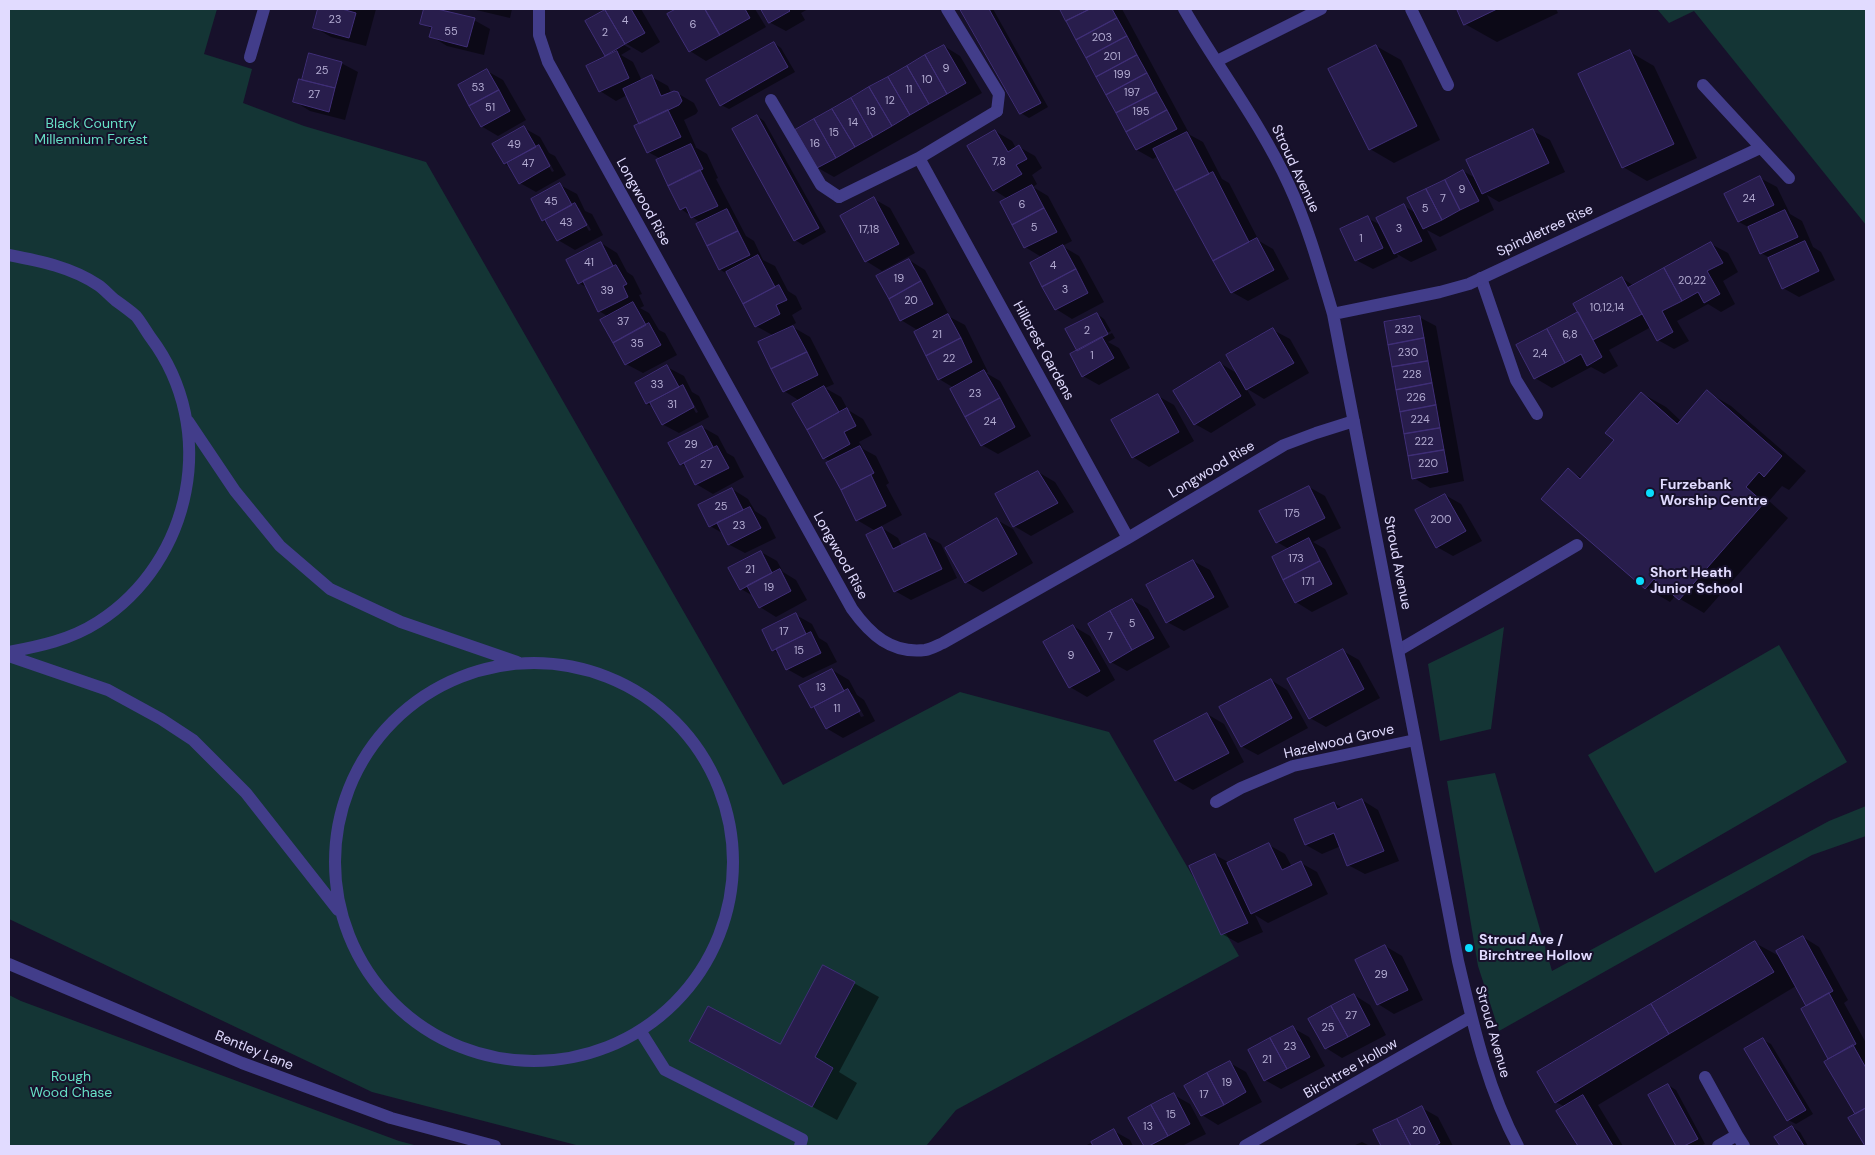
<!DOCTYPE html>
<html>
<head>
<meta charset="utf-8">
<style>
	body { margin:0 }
	#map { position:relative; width:1875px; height:1155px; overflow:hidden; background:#17112b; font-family:"DM Sans",sans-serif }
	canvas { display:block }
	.frame { position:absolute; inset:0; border:10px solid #e1dbff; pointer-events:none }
</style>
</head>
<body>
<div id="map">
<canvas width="1875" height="1155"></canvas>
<div class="frame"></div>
</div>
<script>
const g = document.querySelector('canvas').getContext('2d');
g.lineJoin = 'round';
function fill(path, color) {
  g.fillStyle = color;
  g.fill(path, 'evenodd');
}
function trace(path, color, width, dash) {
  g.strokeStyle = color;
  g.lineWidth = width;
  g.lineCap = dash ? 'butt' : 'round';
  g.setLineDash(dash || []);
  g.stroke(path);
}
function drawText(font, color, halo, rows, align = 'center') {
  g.font = font + ' "DM Sans",sans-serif';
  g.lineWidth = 4;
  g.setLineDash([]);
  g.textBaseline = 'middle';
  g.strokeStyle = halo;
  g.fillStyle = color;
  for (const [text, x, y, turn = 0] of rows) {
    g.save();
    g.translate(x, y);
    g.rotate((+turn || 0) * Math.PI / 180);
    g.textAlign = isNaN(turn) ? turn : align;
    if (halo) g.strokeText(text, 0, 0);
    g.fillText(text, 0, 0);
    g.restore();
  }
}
const green = new Path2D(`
	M9 9H217L204 54 252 69 243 103 304 126 426 162 783 785 960 692 1109 732 1239 956 956 1110 926 1146H580L372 1092 9 919Z
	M1657 9H1866V225L1694 11 1669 23Z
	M1504 627 1491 729 1440 741 1428 664Z
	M1779 645 1847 762 1655 873 1588 755Z
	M1495 773 1552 971 1829 821 1866 806V836L1812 855 1499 1031 1478 966 1447 781Z
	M9 995 21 1001 399 1141 418 1146H9Z`);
const shadow = new Path2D(`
	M319 9H376L366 46 331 37 314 27Z
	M426 9H432L474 20 490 29 484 55 447 46 431 36 433 30 422 23Z
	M472 9H512L510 18Z
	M609 9H641L660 42 642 53 620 40 619 42 631 49 621 55 633 62 642 81 652 77 668 86 671 93H677L694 103 698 111 696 114 684 120 696 147H695L707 154 718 178 716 179 746 236 754 241 763 260 775 266 788 291 796 296 802 309 792 315 796 323 791 326 810 337 834 384 825 388 841 397 848 410 863 419 872 435 859 442 863 449 876 456 889 483 886 485 902 515 874 530 857 520 828 463 831 462 824 458 794 404 800 401 784 391 774 336 756 326 729 275 719 269 701 223 681 209 661 159 648 152 640 125 627 95 616 101 600 91 609 57 606 55 586 22Z
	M679 9H755L766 27 706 61 690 51 669 14Z
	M762 9H808L801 13 805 20 786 31 769 22Z
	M962 9H993L1048 107 1029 118 1021 113Z
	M1061 9H1122L1190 135 1203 142 1222 179 1229 183 1259 241 1273 249 1289 279 1248 301 1232 292 1158 156 1153 159 1137 150Z
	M1458 9H1556L1558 13 1497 42 1465 24Z
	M774 43 781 48 795 72 729 109 721 105Z
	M944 46 960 56 982 93 834 177 818 168 797 130Z
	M1376 46 1401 60 1440 140 1394 163 1370 149Z
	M1630 52 1654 66 1697 158 1647 181 1623 167Z
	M341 63 358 72 345 120 310 111 294 101 303 81Z
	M487 71 503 80 526 120 498 136 481 126Z
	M757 116 764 121 826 232 803 245 795 240Z
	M524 128 540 137 549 153 555 156 566 175 536 192 520 183 510 167 505 164ZM539 149H542L554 171 552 172Z
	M995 131 1012 141 1016 148 1019 147 1035 156 1042 168 1032 175 1037 184 1033 187 1048 196 1072 241 1062 246 1079 256 1104 302 1072 319 1056 309 1043 258 1025 247 1008 199 994 190Z
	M1533 131 1550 140 1565 172 1499 202 1487 195 1494 210 1440 237 1427 230 1437 250 1411 262 1397 254 1398 257 1373 269 1356 260 1367 218 1381 225 1404 206 1416 213 1463 171 1477 179Z
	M1760 178 1777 187 1790 214 1802 221 1813 247 1821 252 1835 280 1799 297 1783 288 1770 258 1761 253 1750 228 1739 222 1726 194Z
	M560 185 577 194 585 211 592 214 603 235 575 250 558 240 549 224 543 221 532 200ZM576 208H579L591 230 589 231Z
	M874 199 890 208 915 253 882 271 866 261Z
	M601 243 617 253 627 272 633 276 642 294 639 295 644 306 640 308 649 313 659 330 665 333 677 355 643 373 626 364 609 317 599 311 588 288 579 283Z
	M1711 244 1728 253 1738 272 1723 281 1735 304 1721 312 1708 304 1677 321 1689 341 1674 349 1658 340 1651 327 1609 350 1618 366 1604 374 1591 367 1552 388 1535 378 1517 346 1580 312 1622 278 1634 286Z
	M909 260 925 270 948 313 946 315 965 325 988 372 986 373 1000 381 1031 436 998 454 982 445 954 388 939 379 919 331 901 320Z
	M1097 314 1104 319 1111 331 1077 349Z
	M1419 317 1436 326 1464 481 1430 488 1414 478Z
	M1273 330 1290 339 1309 373 1264 399 1246 388 1256 405 1211 433 1195 424 1220 363 1238 374Z
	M1112 333 1115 338 1108 342 1119 348 1130 368 1099 385 1083 376 1071 355Z
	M667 367 684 376 692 392 699 396 709 417 679 433 662 424 654 407 647 404 636 383ZM683 390H686L698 412 696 413Z
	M1707 392 1731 406 1806 471 1789 490 1782 486 1769 501 1788 518 1704 613 1675 596 1670 602 1646 588 1568 470 1582 478 1615 440 1641 393 1666 407 1681 421Z
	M1158 396 1174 405 1194 441 1149 467 1133 457Z
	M702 427 718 436 727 453 734 457 744 477 713 494 696 484 688 468 681 464Z
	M1038 472 1055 482 1074 512 1031 536 1014 526 997 494Z
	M1309 487 1325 496 1341 528 1313 542 1325 549 1348 594 1312 612 1296 602 1289 549 1277 542Z
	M732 489 748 499 755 511 766 518 776 538 745 553 728 544 724 534 710 526Z
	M1445 495 1461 504 1482 541 1453 556 1437 547Z
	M997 520 1013 529 1033 563 983 592 966 582 947 548Z
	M882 528 898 538 902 546 925 535 941 544 957 578 911 600 895 591Z
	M761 552 777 561 783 572 796 580 807 600 776 617 760 607 755 597 741 589Z
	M1193 561 1210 570 1229 607 1184 631 1167 622Z
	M1132 600 1148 609 1170 647 1127 671 1111 662Z
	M796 615 812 624 819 638 827 643 837 662 803 678 787 669 780 654 773 650Z
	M1073 626 1090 636 1115 680 1087 697 1070 687 1045 642Z
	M1343 651 1359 660 1380 698 1326 727 1310 718Z
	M832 670 849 680 857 695 864 700 875 721 843 738 826 728 817 710 812 707ZM849 694H852L864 716 861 717Z
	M1271 680 1287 690 1308 728 1258 755 1241 746Z
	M1207 714 1224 724 1244 762 1193 790 1176 780Z
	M1362 800 1378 810 1399 861 1365 874 1348 865 1341 846 1322 854 1306 845 1334 803 1343 808Z
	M1269 845 1285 854 1292 867 1301 863 1317 872 1328 894 1268 923 1255 915 1263 932 1238 943 1222 934 1215 855 1230 863Z
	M1803 937 1819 947 1848 1000 1844 1003 1866 1043V1146L1850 1119 1857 1115 1826 1062 1830 1059 1802 1009 1807 1006 1796 986 1598 1105 1623 1146H1579L1558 1111 1565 1107 1556 1102 1755 943 1781 957Z
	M1385 946 1402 956 1423 1000 1394 1014 1378 1004Z
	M823 966 879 997 839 1072 857 1083 837 1120 715 1054 780 1046Z
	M1354 995 1370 1005 1386 1035 1342 1058 1326 1048Z
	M1293 1028 1309 1037 1325 1066 1281 1089 1265 1080Z
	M1763 1040 1771 1044 1813 1114 1796 1124 1788 1120Z
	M1230 1063 1246 1072 1262 1102 1218 1125 1202 1115Z
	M1668 1085 1676 1090 1705 1144 1700 1146H1677L1650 1095Z
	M1174 1095 1190 1104 1206 1134 1182 1146H1145L1130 1118Z
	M1422 1108 1438 1117 1453 1146H1382L1375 1131Z
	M1792 1127 1800 1132 1808 1146H1781L1775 1137Z
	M1114 1131 1130 1140 1133 1146H1085Z
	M1362 1142 1370 1146H1353Z`);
const building = new Path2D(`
	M318 9H342L356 13 349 38 313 28Z
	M424 9H437L475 18 467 47 429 37 432 27 420 24Z
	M606 9H631L645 33 625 44 605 10Z
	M676 9H705L720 35 689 52 667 14Z
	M705 9H745L750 18 720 35Z
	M761 9H788L790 11 769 23Z
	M960 9H989L1041 103 1020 114Z
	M1060 9H1090L1066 21Z
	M1090 9H1112L1117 18 1076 40 1066 21Z
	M1457 9H1497L1464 25Z
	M605 10 625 44 605 56 585 21Z
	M1117 18 1127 36 1086 58 1076 40Z
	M1127 36 1137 55 1096 77 1086 58Z
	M774 42 788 67 720 106 706 80Z
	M944 45 966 83 947 94 925 55Z
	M1376 45 1417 126 1369 150 1328 69Z
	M1630 50 1674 144 1622 168 1578 74Z
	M617 51 629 78 599 92 586 66Z
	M309 53 342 62 335 88 302 80Z
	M925 55 947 94 929 104 907 66Z
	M1137 55 1147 73 1106 95 1096 77Z
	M907 66 929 104 910 115 888 77Z
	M487 69 499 90 469 106 458 85Z
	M1147 73 1157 92 1116 113 1106 95Z
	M652 75 661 96 674 91 678 92 682 101 679 105 639 124 623 89Z
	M888 77 910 115 892 126 869 87Z
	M299 79 335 88 329 112 293 102Z
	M869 87 892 126 873 137 851 98Z
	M499 90 510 111 481 127 469 106Z
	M1157 92 1167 110 1126 132 1116 113Z
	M851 98 873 137 855 147 832 109Z
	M832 109 855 147 836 158 814 119Z
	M668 110 681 137 647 153 634 126Z
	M1167 110 1177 129 1136 150 1126 132Z
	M757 115 819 228 794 241 732 129Z
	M814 119 836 158 817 168 795 130Z
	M524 126 536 147 504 164 492 144Z
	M1533 129 1549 163 1482 194 1466 160Z
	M995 130 1008 152 1019 145 1027 159 1016 165 1022 174 993 191 967 146Z
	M1187 132 1209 174 1175 191 1153 149Z
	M691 144 703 169 668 186 656 160Z
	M539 145 550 166 519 184 507 163Z
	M700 170 718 206 691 218 686 207 680 210 668 186Z
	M1463 170 1479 201 1460 210 1445 180Z
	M1213 172 1249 242 1213 261 1175 191Z
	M1760 176 1774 205 1738 222 1724 194Z
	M1445 180 1460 210 1442 220 1426 189Z
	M560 183 572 205 542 221 531 199Z
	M1032 185 1044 208 1012 225 1000 202Z
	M1426 189 1442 220 1423 229 1407 198Z
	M874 197 899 244 865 262 840 216Z
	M575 203 587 225 557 241 545 220Z
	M1404 204 1422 241 1394 254 1376 218Z
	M1044 208 1057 232 1024 248 1012 225Z
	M727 209 738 231 707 246 696 224Z
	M1785 210 1798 237 1760 254 1748 227Z
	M1368 216 1383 248 1355 261 1340 229Z
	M738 231 750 255 719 270 707 246Z
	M1257 238 1274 270 1231 293 1213 261Z
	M1805 241 1819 271 1782 289 1768 258Z
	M601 242 613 266 578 284 566 260Z
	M1711 242 1723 263 1707 271 1720 294 1704 303 1698 292 1682 301 1664 268Z
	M1063 245 1076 269 1042 287 1030 263Z
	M758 255 775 287 743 304 726 272Z
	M909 259 921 281 889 299 876 276Z
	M616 265 627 284 623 286 628 297 598 312 583 281Z
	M1664 268 1682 301 1662 311 1673 332 1657 341 1628 288Z
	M1076 269 1088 293 1055 310 1042 287Z
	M1622 277 1642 314 1593 340 1573 304Z
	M921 281 933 304 900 321 889 299Z
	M779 285 787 300 776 305 780 314 755 327 743 304Z
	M633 302 646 325 613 343 600 320Z
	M1578 312 1602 357 1587 366 1581 354 1565 363 1547 329Z
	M1097 313 1108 334 1077 351 1065 329Z
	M948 314 961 338 926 356 914 332Z
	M1420 316 1424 338 1388 345 1384 322Z
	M649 323 661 345 625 365 613 343Z
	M793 326 807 352 771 369 758 342Z
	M1273 328 1294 363 1246 390 1226 355Z
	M1547 329 1565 363 1534 379 1516 345Z
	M1102 337 1114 358 1082 377 1070 354Z
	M961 338 972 362 938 380 926 356Z
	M1424 338 1428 361 1392 367 1388 345Z
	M807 352 818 375 783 392 771 369Z
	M1428 361 1432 383 1396 390 1392 367Z
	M1220 362 1241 396 1194 425 1173 391Z
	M667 365 679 387 646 404 635 383Z
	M984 370 1000 398 965 417 950 389Z
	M1432 383 1436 405 1400 412 1396 390Z
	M683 385 694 407 662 425 650 403Z
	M824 386 839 412 807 430 792 404Z
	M1707 390 1782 456 1764 477 1759 472 1746 487 1764 503 1679 600 1654 579 1645 589 1541 499 1568 468 1580 479 1614 440 1605 433 1641 392 1677 424Z
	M1158 394 1179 432 1132 458 1111 420Z
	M1000 398 1015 427 981 446 965 417Z
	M1436 405 1440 428 1404 434 1400 412Z
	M847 408 856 426 844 432 850 444 823 459 807 430Z
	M702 426 713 447 680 465 668 443Z
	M1440 428 1444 450 1408 456 1404 434Z
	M717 446 729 468 695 485 684 463Z
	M860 446 874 473 841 490 826 463Z
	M1444 450 1448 472 1412 479 1408 456Z
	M1038 471 1058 503 1013 527 995 494Z
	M871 475 886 506 856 521 841 490Z
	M1309 486 1325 518 1276 543 1259 511Z
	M732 488 743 510 709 527 698 505Z
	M1445 494 1466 531 1436 548 1415 510Z
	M750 507 761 528 728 545 717 523Z
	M997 518 1017 554 965 583 945 548Z
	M882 527 893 549 925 533 942 569 894 592 866 535Z
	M1309 538 1320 561 1283 580 1272 557Z
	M761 551 772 573 740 590 728 568Z
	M1193 560 1214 597 1166 623 1146 585Z
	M1320 561 1332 584 1295 603 1283 580Z
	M780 569 791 591 759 608 747 586Z
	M1132 599 1154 638 1132 650 1110 611Z
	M1110 611 1132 650 1110 663 1088 624Z
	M796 613 806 634 772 651 762 630Z
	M1073 625 1100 671 1069 688 1043 642Z
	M811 632 821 653 786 670 776 649Z
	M1343 649 1364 689 1309 719 1287 679Z
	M832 669 844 691 811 708 799 686Z
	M1271 679 1292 718 1241 747 1219 707Z
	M848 689 860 711 826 729 814 707Z
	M1207 713 1229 753 1175 781 1154 741Z
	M1362 799 1384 851 1347 866 1334 833 1305 845 1294 819 1334 802 1337 809Z
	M1269 843 1282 870 1301 861 1312 885 1251 914 1227 863Z
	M1215 854 1248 923 1221 935 1189 866Z
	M1803 936 1833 991 1806 1006 1776 951Z
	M1755 941 1774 972 1669 1034 1651 1004Z
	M1385 945 1408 990 1377 1005 1355 960Z
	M823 965 855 982 815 1057 833 1068 812 1107 689 1041 708 1006 780 1044Z
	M1829 993 1856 1044 1828 1059 1801 1009Z
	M1354 994 1370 1025 1348 1037 1331 1006Z
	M1651 1004 1669 1034 1555 1103 1537 1072Z
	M1331 1006 1348 1037 1325 1049 1308 1019Z
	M1293 1026 1310 1057 1287 1069 1270 1038Z
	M1270 1038 1287 1069 1264 1081 1248 1050Z
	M1763 1038 1806 1110 1787 1121 1744 1049Z
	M1853 1045 1866 1068V1108L1855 1114 1824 1062Z
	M1230 1061 1246 1092 1224 1105 1207 1073Z
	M1207 1073 1224 1105 1201 1116 1184 1086Z
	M1668 1084 1698 1139 1684 1146H1676L1648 1095Z
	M1174 1093 1190 1124 1168 1136 1151 1105Z
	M1583 1095 1613 1146H1578L1556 1111Z
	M1151 1105 1168 1136 1149 1146H1144L1128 1118Z
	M1422 1106 1440 1143 1434 1146H1411L1397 1119Z
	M1866 1108V1146H1865L1848 1118Z
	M1397 1119 1411 1146H1381L1373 1130Z
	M1792 1126 1804 1146H1780L1774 1137Z
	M1114 1129 1123 1146H1093L1091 1142Z`);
const service = new Path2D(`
	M947 9 999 94 997 111
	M1411 9 1448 85
	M1217 61 1321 9
	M771 100 821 185 839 197
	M9 255C40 261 71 267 98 285 104 289 109 295 115 300 122 305 129 310 136 316 141 322 146 331 151 338 219 429 193 561 98 622 70 640 40 646 9 652
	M1481 278 1516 380 1537 414
	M188 421 235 491 280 546 330 589 401 622 517 662
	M1399 650 1577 545
	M9 656 108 690 161 719 193 740 246 793 338 910
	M335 862a199 199 0 1 1 398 0a199 199 0 1 1-398 0Z
	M641 1032 665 1070 802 1139 800 1146`);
const minor = new Path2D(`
	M539 9V35L548 62 852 609C870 634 891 654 925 650 931 649 938 645 943 643L1128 538 1284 445 1316 433 1354 421
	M1184 9C1218 68 1260 122 1289 185 1308 226 1320 270 1333 314L1458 961C1473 1024 1487 1088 1518 1146
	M250 57 264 9
	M1703 85 1789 178
	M997 111 919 158 1128 538
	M839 197 921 157
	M1333 314 1440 292 1469 284 1760 148
	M1216 802 1241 788 1293 766 1415 740
	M1705 1077 1737 1135
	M1245 1146 1471 1017
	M1718 1146 1737 1135 1744 1146`);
const tertiary = new Path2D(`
	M9 964 242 1063 391 1118 495 1146`);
const markers = [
	[1650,493,5,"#09ddfd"],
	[1640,581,5,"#09ddfd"],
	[1469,948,5,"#09ddfd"]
];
const numberNames = [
	["23",335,20],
	["4",625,21],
	["6",693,25],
	["55",451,32],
	["2",605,33],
	["203",1102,38],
	["201",1112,57],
	["9",946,69],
	["25",322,71],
	["199",1122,75],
	["10",927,80],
	["53",478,88],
	["11",909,90],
	["197",1132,93],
	["27",314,95],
	["12",890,101],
	["51",490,108],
	["13",871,112],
	["195",1141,112],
	["14",853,123],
	["15",834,133],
	["16",815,144],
	["49",514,145],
	["7,8",999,162],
	["47",528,164],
	["9",1462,190],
	["7",1443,199],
	["24",1749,199],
	["45",551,202],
	["6",1022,205],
	["5",1425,209],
	["43",566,223],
	["5",1034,228],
	["3",1399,229],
	["17,18",869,230],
	["1",1361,239],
	["41",589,263],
	["4",1053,266],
	["19",899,279],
	["20,22",1692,281],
	["3",1065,290],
	["39",607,291],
	["20",911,301],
	["10,12,14",1607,308],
	["37",623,322],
	["232",1404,330],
	["2",1087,331],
	["21",937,335],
	["6,8",1570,335],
	["35",637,344],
	["230",1408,353],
	["2,4",1540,354],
	["1",1092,356],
	["22",949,359],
	["228",1412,375],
	["33",657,385],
	["23",975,394],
	["226",1416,398],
	["31",672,405],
	["224",1420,420],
	["24",990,422],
	["222",1424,442],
	["29",691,445],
	["220",1428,464],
	["27",706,465],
	["25",721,507],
	["175",1292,514],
	["200",1441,520],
	["23",739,526],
	["173",1296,559],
	["21",750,570],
	["171",1308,582],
	["19",769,588],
	["5",1132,624],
	["17",784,632],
	["7",1110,637],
	["15",799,651],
	["9",1071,656],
	["13",821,688],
	["11",837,709],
	["29",1381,975],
	["27",1351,1016],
	["25",1328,1028],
	["23",1290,1047],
	["21",1267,1060],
	["19",1227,1083],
	["17",1204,1095],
	["15",1171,1115],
	["13",1148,1127],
	["20",1419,1131]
];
const parkNames = [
	["Black Country",91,124],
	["Millennium Forest",91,140],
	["Rough",71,1077],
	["Wood Chase",71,1093]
];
const streetNames = [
	["Stroud Avenue",1295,169,65],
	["Longwood Rise",643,202,61],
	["Spindletree Rise",1545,231,-25],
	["Hillcrest Gardens",1043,351,61],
	["Longwood Rise",1212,470,-31],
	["Longwood Rise",840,556,61],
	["Stroud Avenue",1397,563,79],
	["Hazelwood Grove",1339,742,-13],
	["Stroud Avenue",1492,1032,74],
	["Bentley Lane",254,1051,22],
	["Birchtree Hollow",1351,1069,-30]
];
const poiNames = [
	["Furzebank",1660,485],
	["Worship Centre",1660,501],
	["Short Heath",1650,573],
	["Junior School",1650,589],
	["Stroud Ave /",1479,940],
	["Birchtree Hollow",1479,956]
];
fill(green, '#143535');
fill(shadow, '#0007');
fill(building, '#281d4c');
trace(building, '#402f78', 1);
trace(service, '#423d8a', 12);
trace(minor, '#423d8a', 12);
trace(tertiary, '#423d8a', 12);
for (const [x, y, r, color] of markers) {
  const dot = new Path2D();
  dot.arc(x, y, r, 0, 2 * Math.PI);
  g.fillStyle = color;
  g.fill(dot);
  trace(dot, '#17112b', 2);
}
drawText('11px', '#b3acd2', null, numberNames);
drawText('14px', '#66e0c6', '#17112b', parkNames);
drawText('14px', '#e1dbff', '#17112b', streetNames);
drawText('bold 14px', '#e1dbff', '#17112b', poiNames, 'left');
</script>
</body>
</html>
